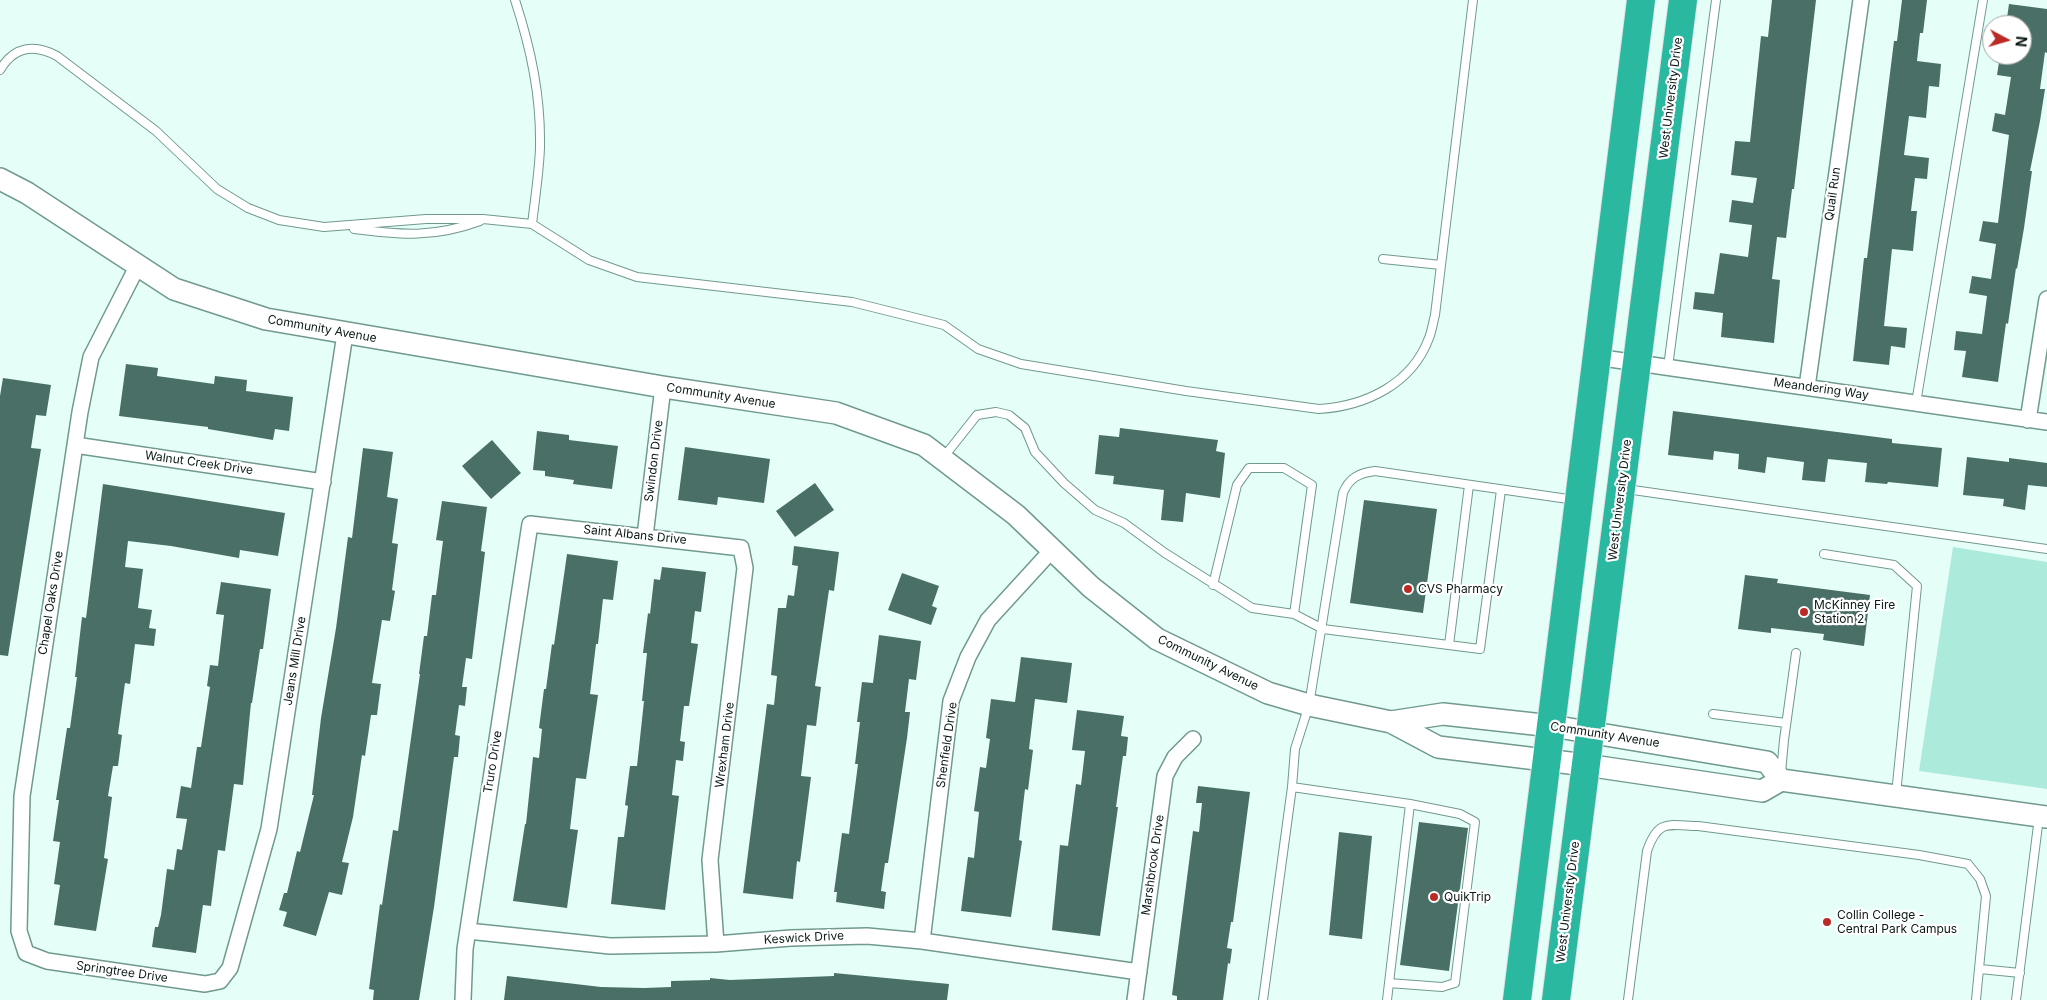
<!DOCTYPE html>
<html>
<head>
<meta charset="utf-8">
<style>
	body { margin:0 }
	#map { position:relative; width:2047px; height:1000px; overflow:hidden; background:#e5fff8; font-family:Inter,sans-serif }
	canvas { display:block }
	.north { position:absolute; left:1982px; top:15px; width:50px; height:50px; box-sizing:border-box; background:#fff; border:1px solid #9da3a2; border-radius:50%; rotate:96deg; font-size:14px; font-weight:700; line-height:20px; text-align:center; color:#091916 }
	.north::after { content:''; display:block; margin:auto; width:18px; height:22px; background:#b92b24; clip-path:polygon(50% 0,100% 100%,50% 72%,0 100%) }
</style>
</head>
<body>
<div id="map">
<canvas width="2047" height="1000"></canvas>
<div class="north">N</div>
</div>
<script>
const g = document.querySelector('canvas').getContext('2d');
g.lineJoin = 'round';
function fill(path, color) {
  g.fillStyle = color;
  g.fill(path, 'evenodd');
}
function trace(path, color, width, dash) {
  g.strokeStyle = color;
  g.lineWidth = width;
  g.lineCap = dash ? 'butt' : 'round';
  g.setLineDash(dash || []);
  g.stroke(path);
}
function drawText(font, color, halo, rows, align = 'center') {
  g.font = font + ' Inter,sans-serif';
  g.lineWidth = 4.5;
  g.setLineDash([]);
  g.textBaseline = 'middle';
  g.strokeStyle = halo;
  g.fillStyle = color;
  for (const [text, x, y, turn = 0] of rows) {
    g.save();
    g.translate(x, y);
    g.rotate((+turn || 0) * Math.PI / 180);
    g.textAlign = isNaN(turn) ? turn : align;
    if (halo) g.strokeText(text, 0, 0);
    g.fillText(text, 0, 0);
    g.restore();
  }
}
const green = new Path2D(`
	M1953 547 2047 562V789L1919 771Z`);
const building = new Path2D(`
	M1772 0H1816L1794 189H1792L1786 238 1777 237 1772 279 1780 280 1774 343 1721 337 1723 313 1693 309 1695 292 1714 294 1720 253 1748 257 1752 225 1729 222 1732 200 1753 203 1757 178 1731 175 1735 141 1750 142 1761 36 1768 37Z
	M1902 0H1927L1923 33H1920L1917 61 1941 64 1939 87 1929 86 1926 118 1909 116 1904 155 1929 158 1927 179 1915 178 1911 211H1917L1913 251 1892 249 1884 326 1907 328 1905 348 1891 346 1889 365 1853 361 1864 258H1867L1894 41H1897Z
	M2009 4 2047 9V53L2045 52 2040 89H2045L2040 121 2030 171H2032L2024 228 2017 269 2016 268 2008 324 2006 323 1998 382 1962 377 1966 351 1954 350 1956 331 1982 334 1987 296 1969 293 1972 276 1991 279 1996 244 1979 241 1983 221 1998 223 2009 135 1992 131 1995 113 2005 115 2011 77 1997 75 2000 56 2022 60 2024 29 2022 28V25H2006Z
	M126 364 158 368 157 376 214 384 215 376 247 380 246 391 293 397 289 431 275 429 273 440 208 429V427L119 416Z
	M3 378 51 385 46 416 36 415 31 448 41 449 8 656 0 655V396Z
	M1673 411 1892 439V443L1942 448 1938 487 1888 482 1887 484 1865 482 1867 463 1828 459 1825 482 1802 480 1804 462 1767 457 1765 473 1738 469 1739 454 1714 451 1713 460 1668 455Z
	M1120 428 1218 440 1216 451 1225 453 1220 498 1186 493 1183 522 1161 520 1164 490 1113 484 1114 476 1095 474 1099 435 1119 437Z
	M537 431 569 435V440L618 446 612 489 573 484 574 480 545 476V471L533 470Z
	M492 440 521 473 491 499 462 466Z
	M685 447 770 459 764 503 718 497 717 505 678 500Z
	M363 448 393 452 387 497 398 499 392 543 398 544 392 590 395 591 390 621 382 620 372 683 381 684 377 715H371L365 756 362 755 353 817 342 862 349 863 342 895 329 892 316 936 283 926 287 912 279 910 284 893H287L297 851 300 852 314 795H312L321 718 336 628 348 537 352 538Z
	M1967 457 2009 462V458L2047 463V487L2028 485 2025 510 2003 506 2004 499 1963 495Z
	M815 483 834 510 795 537 776 511Z
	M103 484 285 513 278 556 240 550 239 558 171 546 128 541 125 567 143 569 138 608 152 610 149 628 156 629 154 646 135 644 130 684 125 683 118 734 122 735 118 766H113L108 796 112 797 104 858 108 859 96 931 54 925 60 885 54 884 60 842 53 841 59 800H56L67 728H70L77 677H75L80 634 82 617 86 618Z
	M1364 500 1437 509 1423 613 1350 603Z
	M442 501 487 507 481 551 485 552 474 642 472 659 466 658 462 687H467L465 706 459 705 455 735 460 736 458 757H454L434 907 419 1000H373L374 990 369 989 380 904 382 905 393 830 398 831 420 674H419L424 636H427L432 595H436L443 541 436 540Z
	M794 546 839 552 834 591 829 590 815 686 821 687 816 726 807 725 801 776 811 777 800 862 797 861 793 899 743 893 767 704 774 705 777 676 771 675 778 608H786L788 595 794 596 798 566 792 565Z
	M567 554 618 561 613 600 603 599 598 644H596L590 694 598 695 586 779 576 778 570 829 578 830 567 908 513 901 525 824H526L533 757 539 758 542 729 539 728 544 689H546L552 644 554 645Z
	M662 567 706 572 701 612 695 611 691 643 698 644 689 706H684L680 741 685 742 683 761 676 760 672 795 679 796 665 910 611 904 618 837H624L628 806 625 805 630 766H637L644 701H642L647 653H643L648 613 650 614 654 579 660 580Z
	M902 573 939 586 932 606 937 608 931 625 888 610Z
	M1745 575 1778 579 1777 583 1870 595 1864 646 1823 640 1824 634 1771 628V633L1738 629Z
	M221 582 271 589 263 649H260L252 703H251L243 785 234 784 225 851 218 850 211 906 203 905 196 953 152 947 155 927H158L161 915 167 869 174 870 177 849 182 850 187 819 176 818 181 786 191 788 197 747H201L210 687 207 686 210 665 218 666 224 615 216 614Z
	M879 635 921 641 916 680 909 679 905 712H910L907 738 888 863H885L881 891 886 892 884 909 836 902 837 892H834L842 833 849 834 858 764H855L860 722H857L862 682 873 683Z
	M1021 657 1072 663 1067 703 1035 699 1029 749 1033 750 1028 790 1025 789 1019 840 1022 841 1011 917 961 911 968 857 974 858 979 812 974 811 980 767 986 768 990 739 986 738 991 699 1015 702Z
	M1077 710 1124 716 1121 736 1128 737 1126 756H1123L1116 807H1118L1100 936 1052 930 1060 845 1068 846 1076 784 1081 785 1085 751 1072 750Z
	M1198 786 1250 792 1233 922H1231L1227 948 1232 949 1230 964 1228 963 1223 1000H1177V996L1172 995 1193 831 1199 832 1202 803H1196Z
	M1419 822 1468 828 1449 971 1400 965Z
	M1339 832 1372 836 1362 939 1329 935Z
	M834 973 949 984 947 1000H504L507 976 601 987 644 988 671 987V981L710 980V978L730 980 834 976Z`);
const lane = new Path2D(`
	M515 0C531 49 541 96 540 148 539 173 535 199 532 224
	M0 70C14 46 35 44 57 56L156 131 217 189 248 208 279 220 324 227 426 219H483L532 224 589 260 637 277 852 302 944 325 978 349 1021 364 1186 391 1319 409C1366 406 1412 384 1429 338 1432 331 1433 322 1435 315L1473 0
	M354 229C401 235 434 238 480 221
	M1383 259 1441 265
	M1668 367 1716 0
	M1916 403 1983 0
	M943 458 977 415 996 412 1009 415 1025 428 1035 452 1064 483 1095 510 1124 523 1165 553 1252 608 1294 614 1323 629 1480 649 1501 490
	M1626 489 2047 549
	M1824 554 1894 565 1917 586 1896 794
	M1213 585 1237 485 1249 468H1284L1312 485 1294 614
	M1449 645 1469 485
	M1713 714 1786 723
	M1781 773 1784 740 1796 653
	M1292 787 1410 804 1387 1000
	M1980 969 2020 973
	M1389 983 1442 987 1455 983 1475 822 1460 814 1410 804
	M1263 1000 1292 787 1295 749 1309 705 1343 493C1349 478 1359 473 1375 471L1575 500
	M1628 1000 1647 851C1658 819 1668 825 1698 826L1919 855 1968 864 1980 879 1986 896 1976 1000
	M2016 1000 2039 817`);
const street = new Path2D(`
	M138 265 91 357 80 412 22 796 19 931 26 953 47 961 205 984 220 981 230 968 269 829 345 334
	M1596 357 2047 422
	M1807 387 1861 0
	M2028 420 2047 299
	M75 445 323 482
	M645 536 663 387
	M468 931 610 946 716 944 791 938 867 936 922 941 1139 972
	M922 941 951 701 968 657 988 620 1052 550
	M463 1000 465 949 530 524 741 548 745 568 710 860 716 944
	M1135 1000 1165 776 1175 757 1193 739`);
const secondary = new Path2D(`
	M0 179 27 193 174 289 266 319 663 387 836 413 924 445 1016 515 1091 587 1157 639 1268 693 1309 705 1391 722 1438 747 1586 765 1762 791 1781 780 2047 817
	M1391 722 1443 714 1552 726 1767 762 1781 780`);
const highway = new Path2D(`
	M1517 1000 1641 0
	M1556 1000 1683 0`);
const markers = [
	[1408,589,5,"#b92b24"],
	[1804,612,5,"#b92b24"],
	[1434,897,5,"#b92b24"],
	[1827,922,5,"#b92b24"]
];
const streetNames = [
	["West University Drive",1671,98,-83],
	["Quail Run",1833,194,-82],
	["Community Avenue",322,329,10],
	["Meandering Way",1821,389,8],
	["Community Avenue",721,396,9],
	["Swindon Drive",654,461,-83],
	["Walnut Creek Drive",199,463,8],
	["West University Drive",1620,500,-83],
	["Saint Albans Drive",635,535,6],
	["Chapel Oaks Drive",51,603,-81],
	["Jeans Mill Drive",295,661,-81],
	["Community Avenue",1208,663,26],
	["Community Avenue",1605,735,9],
	["Wrexham Drive",725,745,-83],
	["Shenfield Drive",947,745,-82],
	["Truro Drive",493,762,-81],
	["Marshbrook Drive",1153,865,-82],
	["West University Drive",1568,902,-83],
	["Keswick Drive",804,938,-3],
	["Springtree Drive",122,972,8]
];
const poiNames = [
	["CVS Pharmacy",1418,589],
	["McKinney Fire",1814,605],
	["Station 2",1814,619],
	["QuikTrip",1444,897],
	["Collin College -",1837,915],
	["Central Park Campus",1837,929]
];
fill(green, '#acebdc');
fill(building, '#496f66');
trace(lane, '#70998f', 10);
trace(street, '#70998f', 18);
trace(secondary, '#70998f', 24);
trace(highway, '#e1e3e3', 30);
trace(lane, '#fff', 8);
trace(street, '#fff', 15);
trace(secondary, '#fff', 21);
trace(highway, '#2bb8a0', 28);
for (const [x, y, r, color] of markers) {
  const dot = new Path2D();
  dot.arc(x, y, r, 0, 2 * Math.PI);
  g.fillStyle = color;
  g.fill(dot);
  trace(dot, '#fff', 2);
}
drawText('12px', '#091916', '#fff', streetNames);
drawText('12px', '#091916', '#fff', poiNames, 'left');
</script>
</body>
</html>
